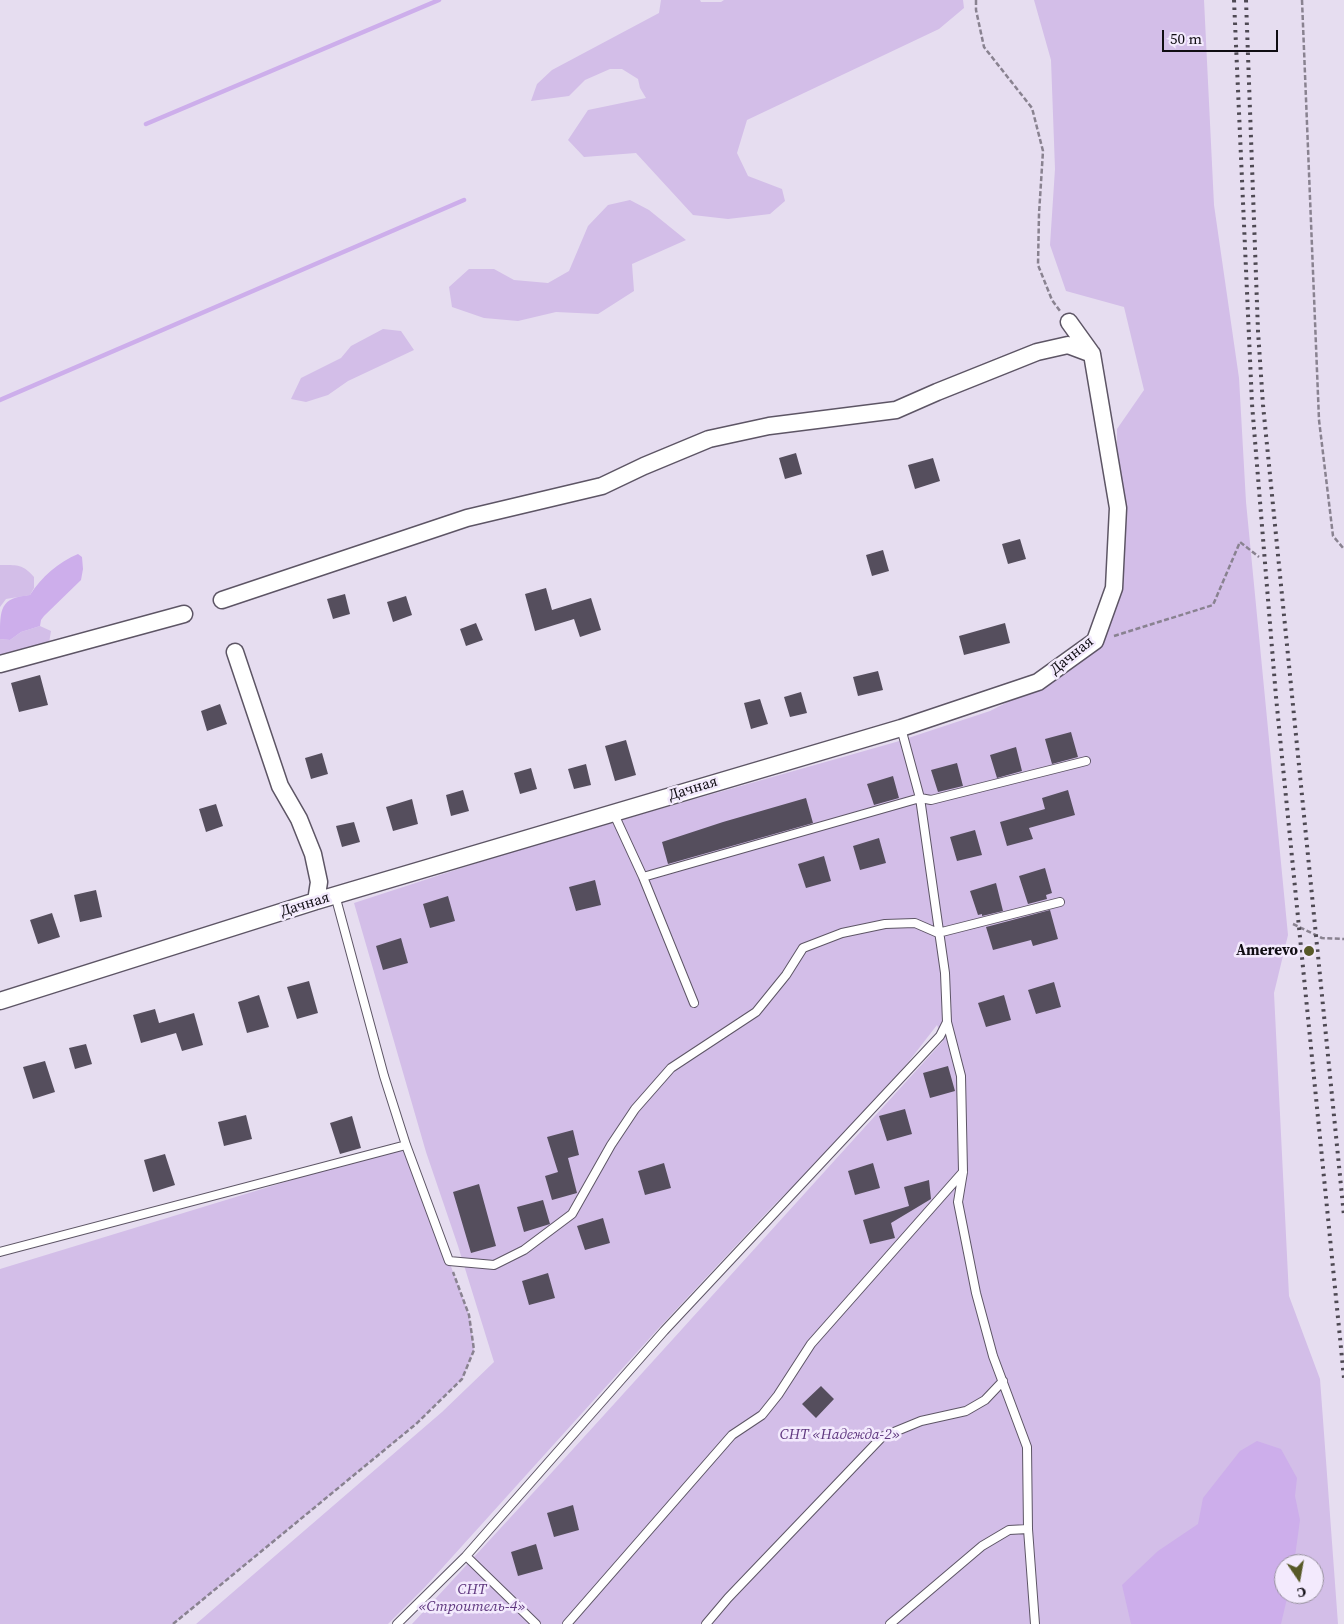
<!DOCTYPE html>
<html>
<head>
<meta charset="utf-8">
<style>
	body { margin:0 }
	#map { position:relative; width:1344px; height:1624px; overflow:hidden; background:#e6ddf0; font-family:"Source Serif 4",serif }
	canvas { display:block }
	.north { position:absolute; left:1274px; top:1554px; width:50px; height:50px; box-sizing:border-box; background:#f3eafd; border:1px solid #98929f; border-radius:50%; rotate:168deg; font-size:14px; font-weight:700; line-height:20px; text-align:center; color:#100d13 }
	.north::after { content:''; display:block; margin:auto; width:18px; height:22px; background:#575927; clip-path:polygon(50% 0,100% 100%,50% 72%,0 100%) }
	.scale { position:absolute; left:1162px; top:30px; width:116px; height:22px; box-sizing:border-box; border:2px solid #100d13; border-top:0; padding-left:6px; font-size:15px; line-height:18px; white-space:nowrap; color:#100d13; -webkit-text-stroke:4px #f3eafd; paint-order:stroke }
</style>
</head>
<body>
<div id="map">
<canvas width="1344" height="1624"></canvas>
<div class="north">С</div>
<div class="scale">50 m</div>
</div>
<script>
const g = document.querySelector('canvas').getContext('2d');
g.lineJoin = 'round';
function fill(path, color) {
  g.fillStyle = color;
  g.fill(path, 'evenodd');
}
function trace(path, color, width, dash) {
  g.strokeStyle = color;
  g.lineWidth = width;
  g.lineCap = dash ? 'butt' : 'round';
  g.setLineDash(dash || []);
  g.stroke(path);
}
function drawText(font, color, halo, rows, align = 'center') {
  g.font = font + ' "Source Serif 4",serif';
  g.lineWidth = 5;
  g.setLineDash([]);
  g.textBaseline = 'middle';
  g.strokeStyle = halo;
  g.fillStyle = color;
  for (const [text, x, y, turn = 0] of rows) {
    g.save();
    g.translate(x, y);
    g.rotate((+turn || 0) * Math.PI / 180);
    g.textAlign = isNaN(turn) ? turn : align;
    if (halo) g.strokeText(text, 0, 0);
    g.fillText(text, 0, 0);
    g.restore();
  }
}
const green = new Path2D(`
	M661 0H700L701 2H721L724 0H963L964 8 939 29 747 120 737 153 748 176 782 189 785 201 770 214 728 219 693 215 636 153 584 157 568 140 588 110 646 98 640 88 638 79 622 69H610L585 80 569 96 531 101 537 84 552 70 659 13Z
	M1034 0H1204L1214 205 1239 378 1246 502 1288 935 1274 993 1289 1296 1320 1379 1338 1624H412C591 1432 766 1235 943 1041L937 1025 872 1109 773 1206 658 1329 425 1587 388 1624H196L442 1412 494 1362 458 1246 426 1152 354 903 529 846 896 742 990 711 1055 678 1091 648 1112 588 1117 485V429L1144 390 1124 307 1066 291 1050 245 1055 169 1051 60ZM1284 1564H1314V1594H1284Z
	M630 200 649 210 686 240 632 264 634 291 598 314 556 312 518 321 484 318 452 307 449 287 469 269H494L514 280 548 283 569 271 588 226 608 205Z
	M383 329 401 331 414 350 348 381 328 395 306 402 291 399 301 378 341 358 351 346Z
	M0 565C17 565 23 564 34 577V588L30 595 6 599 0 607Z
	M40 626 51 631 49 643 0 655V639L10 640 21 632Z
	M406 1145 469 1315 474 1350 462 1379 416 1424 173 1624H0V1269Z`);
const water = new Path2D(`
	M78 554 82 557 83 569 81 580 44 616 41 620 40 626 21 632 10 640 0 639C0 608 0 598 30 595 41 577 59 562 78 554Z
	M1257 1441 1281 1449 1297 1478 1295 1496 1300 1520 1294 1564H1284V1594H1288L1281 1624H1131L1122 1585 1158 1551 1198 1524 1203 1498 1240 1451Z`);
const stream = new Path2D(`
	M146 124 439 0
	M0 400 464 200`);
const building = new Path2D(`
	M796 453 802 474 785 479 779 458Z
	M933 458 940 481 915 489 908 465Z
	M1020 539 1026 559 1008 564 1002 544Z
	M883 550 889 571 872 576 866 555Z
	M546 588 552 610 591 598 601 630 580 637 574 619 535 631 525 594Z
	M345 594 350 614 333 619 327 599Z
	M406 596 412 615 393 622 387 602Z
	M476 623 483 640 466 646 460 629Z
	M1005 623 1010 643 964 655 959 636Z
	M878 671 883 690 858 696 853 677Z
	M40 675 48 705 19 712 11 683Z
	M801 692 807 713 790 717 784 697Z
	M760 699 768 724 751 729 744 703Z
	M220 704 227 724 207 731 201 711Z
	M1071 732 1078 757 1052 764 1045 739Z
	M626 740 636 775 615 781 605 746Z
	M1016 747 1022 771 997 778 990 755Z
	M322 753 328 774 311 779 305 758Z
	M957 763 963 786 938 792 931 770Z
	M586 764 591 785 574 789 568 769Z
	M531 768 537 789 520 794 514 773Z
	M893 776 899 798 874 805 867 784Z
	M463 790 469 811 451 816 446 795Z
	M1068 790 1075 815 1029 828 1033 839 1007 846 1000 822 1045 809 1042 798Z
	M806 798 813 823 668 864 662 842 723 822Z
	M412 799 418 824 393 831 386 807Z
	M216 804 223 826 206 832 199 809Z
	M354 822 360 842 342 847 336 826Z
	M975 830 982 855 957 861 950 837Z
	M879 838 886 863 860 870 853 846Z
	M824 856 831 881 806 888 798 864Z
	M1045 868 1052 893 1046 895 1047 899 1028 904 1019 876Z
	M595 880 601 905 576 911 569 887Z
	M996 883 1003 911 982 916V914L978 915 970 891Z
	M96 890 102 917 80 922 74 895Z
	M448 896 455 921 430 928 423 904Z
	M1050 910 1058 939 1033 946 1031 940 993 950 986 927Z
	M52 913 60 937 38 944 30 920Z
	M401 938 408 963 383 970 376 946Z
	M309 981 318 1013 297 1019 287 987Z
	M1054 982 1061 1007 1036 1014 1028 990Z
	M259 995 269 1027 247 1033 238 1002Z
	M1004 995 1011 1020 986 1027 978 1003Z
	M155 1009 159 1023 194 1013 203 1045 182 1051 176 1033 141 1043 133 1015Z
	M86 1044 92 1064 75 1069 69 1048Z
	M45 1061 55 1092 33 1099 23 1067Z
	M948 1066 955 1091 930 1098 923 1073Z
	M905 1109 912 1134 887 1141 879 1116Z
	M246 1115 252 1139 224 1146 218 1122Z
	M352 1116 361 1148 340 1154 330 1123Z
	M573 1130 579 1155 568 1158 577 1193 552 1200 545 1176 558 1172 547 1137Z
	M165 1154 175 1185 153 1192 144 1160Z
	M664 1163 671 1188 645 1195 638 1171Z
	M873 1163 880 1188 855 1195 848 1171Z
	M929 1180 931 1199 891 1223 895 1238 870 1244 863 1220 909 1206 904 1187Z
	M479 1184 496 1246 471 1253 453 1192Z
	M543 1200 550 1224 524 1232 517 1207Z
	M603 1218 610 1243 585 1250 577 1226Z
	M548 1273 555 1298 529 1305 522 1281Z
	M821 1386 834 1399 816 1418 802 1404Z
	M573 1505 579 1530 554 1537 547 1513Z
	M536 1544 543 1569 518 1576 511 1552Z`);
const path = new Path2D(`
	M976 0V10L984 47 1032 108 1043 151 1039 214 1038 265 1052 300 1060 311
	M1302 0 1319 420 1333 536 1344 549
	M1114 636 1213 605 1240 542 1259 557
	M1293 924 1322 938 1344 939
	M173 1624 416 1424 462 1379 474 1350 469 1315 453 1272`);
const lane = new Path2D(`
	M613 812 643 877 694 1003
	M643 877 920 798 931 800 1086 761
	M335 895 384 1076 406 1145 449 1261 494 1265 524 1250 572 1214 611 1145 635 1109 671 1068 756 1012 786 975 803 948 842 933 885 924 915 923 938 933 1060 902
	M947 1022 961 1076 963 1172 958 1202 976 1293 993 1356 1027 1447 1028 1529 1035 1624
	M0 1252 406 1145
	M466 1556 536 1624
	M397 1624 466 1556 664 1331 940 1036 947 1022 945 973 920 798 901 728
	M567 1624 732 1435 762 1415 778 1395 811 1344 963 1172
	M706 1624 728 1598 882 1437 921 1421 966 1411 985 1400 1003 1381
	M890 1624 982 1546 1009 1530 1028 1529`);
const street = new Path2D(`
	M1069 322 1092 354
	M235 652 280 786 299 819 313 854 319 882 316 901
	M0 664 184 614
	M0 1001 316 901 901 728 1038 682 1095 641 1114 588 1118 508 1092 354 1068 345 1037 352 937 392 896 410 769 426 709 439 644 466 602 486 467 518 222 600`);
const rail = new Path2D(`
	M1234 0 1252 404 1276 697 1344 1378
	M1246 0 1258 331 1263 405 1344 1216`);
const markers = [
	[1309,951,6,"#575927"]
];
const streetNames = [
	["Дачная",1072,656,-39],
	["Дачная",693,789,-17],
	["Дачная",305,905,-17]
];
const poiNames = [
	["Amerevo",1298,951]
];
const parkNames = [
	["СНТ «Надежда-2»",840,1435],
	["СНТ",472,1590],
	["«Строитель-4»",472,1607]
];
fill(green, '#d3bee8');
fill(water, '#cdaeeb');
trace(stream, '#cdaeeb', 4.5);
fill(building, '#554e5d');
trace(lane, '#5d5565', 10);
trace(street, '#5d5565', 19);
trace(path, '#898290', 2.5, [5, 2.5]);
trace(lane, '#fff', 8);
trace(street, '#fff', 16);
trace(rail, '#4e4953', 4, [2.5, 5]);
for (const [x, y, r, color] of markers) {
  const dot = new Path2D();
  dot.arc(x, y, r, 0, 2 * Math.PI);
  g.fillStyle = color;
  g.fill(dot);
  trace(dot, '#f3eafd', 2);
}
drawText('15px', '#100d13', '#f3eafd', streetNames);
drawText('bold 15px', '#100d13', '#f3eafd', poiNames, 'right');
drawText('italic 15px', '#5e367e', '#f3eafd', parkNames);
</script>
</body>
</html>
